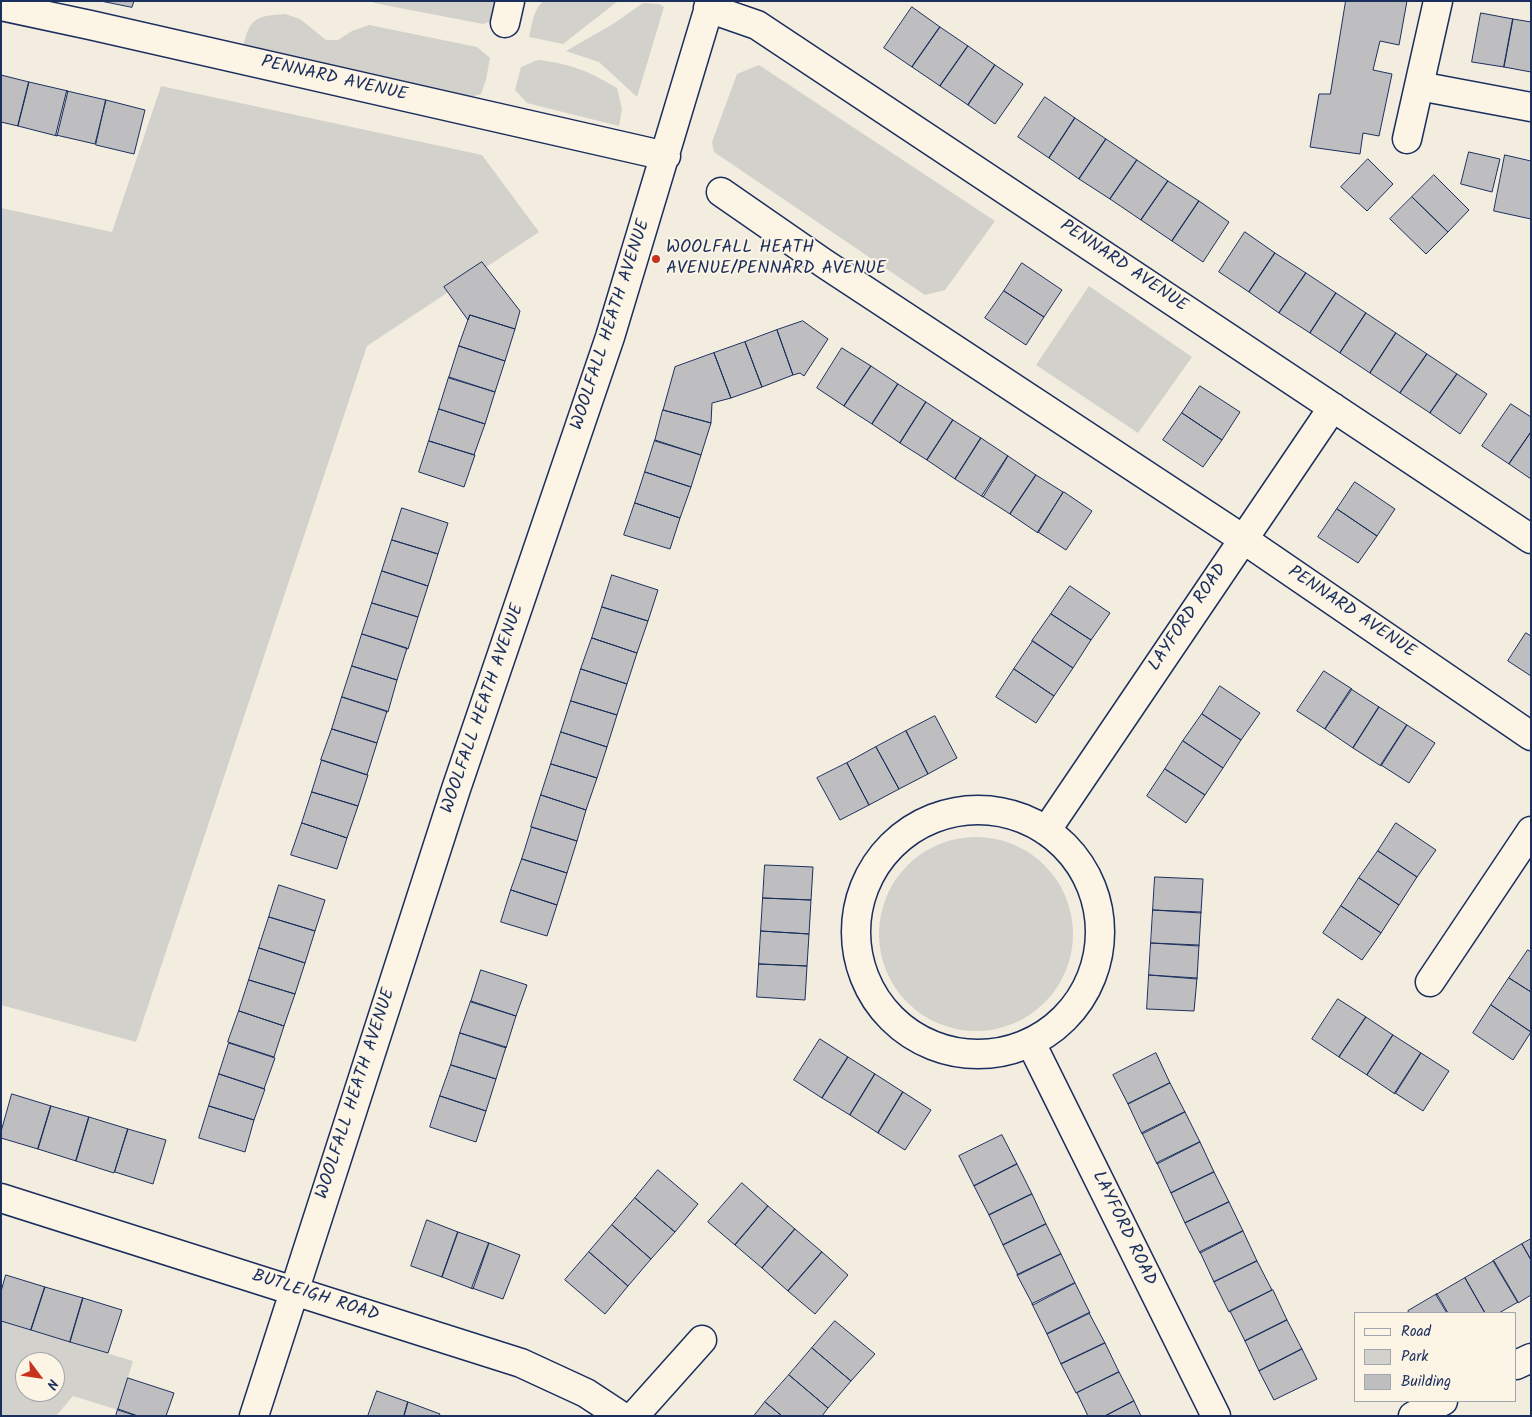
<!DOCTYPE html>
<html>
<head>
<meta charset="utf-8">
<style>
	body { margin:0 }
	#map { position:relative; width:1532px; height:1417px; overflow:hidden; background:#f3ede0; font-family:Kalam,sans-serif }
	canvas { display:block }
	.frame { position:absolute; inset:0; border:2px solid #1b2f5e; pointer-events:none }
	.legend { position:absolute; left:1354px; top:1312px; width:162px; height:90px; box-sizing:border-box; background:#fcf5e5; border:1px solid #a2a6af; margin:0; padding:6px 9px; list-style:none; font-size:15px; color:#1b2f5e }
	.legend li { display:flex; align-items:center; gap:10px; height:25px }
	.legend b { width:25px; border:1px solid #a2a6af }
	.north { position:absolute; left:15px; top:1352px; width:50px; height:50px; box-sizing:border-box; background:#fcf5e5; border:1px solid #a2a6af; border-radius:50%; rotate:121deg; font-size:14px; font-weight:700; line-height:20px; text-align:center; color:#1b2f5e }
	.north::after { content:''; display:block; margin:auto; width:18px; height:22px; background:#c8321e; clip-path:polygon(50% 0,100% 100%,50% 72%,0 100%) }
</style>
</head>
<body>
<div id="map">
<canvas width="1532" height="1417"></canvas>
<div class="frame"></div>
<ul class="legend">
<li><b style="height:6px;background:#fcf5e5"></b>Road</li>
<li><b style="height:14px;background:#d3d1cc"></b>Park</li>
<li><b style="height:14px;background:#bebec0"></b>Building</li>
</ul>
<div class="north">N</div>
</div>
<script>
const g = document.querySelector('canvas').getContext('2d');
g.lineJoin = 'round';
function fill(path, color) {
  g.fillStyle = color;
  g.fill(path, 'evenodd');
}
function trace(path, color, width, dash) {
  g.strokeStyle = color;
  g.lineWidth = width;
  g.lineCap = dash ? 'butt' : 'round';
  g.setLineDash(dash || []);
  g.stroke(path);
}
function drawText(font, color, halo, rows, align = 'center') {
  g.font = font + ' Kalam,sans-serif';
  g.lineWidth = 4;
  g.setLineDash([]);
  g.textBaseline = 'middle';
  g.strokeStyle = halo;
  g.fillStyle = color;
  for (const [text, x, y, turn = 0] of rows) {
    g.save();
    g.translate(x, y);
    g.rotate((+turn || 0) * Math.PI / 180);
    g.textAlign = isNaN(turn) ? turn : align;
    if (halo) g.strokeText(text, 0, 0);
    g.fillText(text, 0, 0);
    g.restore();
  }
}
const green = new Path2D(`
	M371 1H503L499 18 483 24 374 3Z
	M543 1H618L563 44 529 37C532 24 533 11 543 1Z
	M643 3 659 4 664 7 637 97 599 62 566 51 613 24Z
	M285 14 300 19 326 40H338L352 31 369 25 477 47 490 58 486 80 481 94 471 97 242 52C249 20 252 16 285 14Z
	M538 60C572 64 588 71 617 88L622 109 619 126 527 103 515 90 521 67Z
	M759 65 995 221 945 290 925 295 714 152 712 142 737 74Z
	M161 86 482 155 539 232 367 346 136 1042 1 1005V208L112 232Z
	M1089 286 1192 357 1138 433 1036 365Z
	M879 934a97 97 0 1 1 194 0a97 97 0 1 1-194 0Z
	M1 1321 133 1361 118 1410 73 1396 56 1416H1ZM25 1362H55V1392H25Z`);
const building = new Path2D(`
	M101 1H134L132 7Z
	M1346 1H1407L1399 45 1380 41 1373 70 1392 74 1379 136 1363 133 1360 154 1310 147 1319 94H1330Z
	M912 7 940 27 912 67 884 48Z
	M1481 13 1513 19 1504 67 1472 62Z
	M1513 19 1531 22V72L1504 67Z
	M940 27 968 46 940 86 912 67Z
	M968 46 995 65 968 105 940 86Z
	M995 65 1023 84 995 124 968 105Z
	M1 75 29 82 18 126 1 122Z
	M29 82 68 91 57 136 18 126Z
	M67 91 106 100 95 144 56 135Z
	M1045 97 1075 118 1049 158 1018 137Z
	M106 100 145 110 134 154 96 145Z
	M1075 118 1106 139 1079 179 1049 158Z
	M1106 139 1137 160 1110 199 1079 179Z
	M1469 152 1500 159 1492 192 1461 184Z
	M1505 155 1531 161V219L1494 211Z
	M1368 159 1393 184 1367 211 1341 187Z
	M1137 160 1168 181 1141 220 1110 199Z
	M1434 175 1469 210 1448 232 1412 197Z
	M1168 181 1199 201 1172 241 1141 220Z
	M1412 197 1448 232 1426 254 1390 219Z
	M1199 201 1229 222 1203 262 1172 241Z
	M1245 232 1275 253 1249 292 1219 272Z
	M1275 253 1306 273 1279 313 1249 292Z
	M482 262 520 311 515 329 470 315 468 320 444 287Z
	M1022 263 1062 290 1044 317 1004 291Z
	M1306 273 1336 293 1310 333 1279 313Z
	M1004 291 1044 317 1026 345 985 318Z
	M1336 293 1366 313 1340 353 1310 333Z
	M1366 313 1396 333 1370 373 1340 353Z
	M470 315 515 329 505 361 459 346Z
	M803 321 828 339 804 376 800 373 793 375 777 330Z
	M777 330 793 375 762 387 745 342Z
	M1396 333 1427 354 1400 393 1370 373Z
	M745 342 762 387 731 398 714 353Z
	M459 346 505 361 495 392 449 378Z
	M842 348 871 366 844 406 817 388Z
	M714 353 731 398 712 403 711 423 663 410 675 367Z
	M1427 354 1457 374 1430 413 1400 393Z
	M871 366 898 384 872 424 844 406Z
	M1457 374 1487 394 1460 434 1430 413Z
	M449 377 495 392 485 424 439 409Z
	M898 384 926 402 900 443 872 424Z
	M1200 386 1240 412 1222 440 1182 413Z
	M926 402 953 420 927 460 900 443Z
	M1511 404 1531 417V432L1509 464 1482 446Z
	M439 409 485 424 474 455 429 441Z
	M663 410 711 423 701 455 655 441Z
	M1182 413 1222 440 1203 467 1163 440Z
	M953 420 981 438 955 479 927 460Z
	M1531 432V479L1509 464Z
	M981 438 1008 456 983 497 955 479Z
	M655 440 701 455 691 487 645 472Z
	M429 441 475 455 464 487 419 472Z
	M1008 456 1036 475 1010 514 982 496Z
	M645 472 691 487 680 518 635 503Z
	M1036 475 1063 492 1038 533 1010 514Z
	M1355 482 1395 509 1377 536 1337 509Z
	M1064 492 1092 511 1066 550 1038 532Z
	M635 503 680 518 670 549 624 535Z
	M402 508 448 523 438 554 392 540Z
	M1337 509 1377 536 1358 563 1318 537Z
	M392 540 438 554 428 586 382 571Z
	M382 571 428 586 418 617 372 603Z
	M612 575 658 590 648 621 602 607Z
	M1070 586 1110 613 1091 640 1051 614Z
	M372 603 418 617 408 649 362 634Z
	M602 607 648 621 637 653 592 638Z
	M1051 614 1091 640 1073 668 1032 641Z
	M1526 633 1531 636V676L1508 661Z
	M362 634 407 648 397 680 352 666Z
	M592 638 637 653 627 684 581 669Z
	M1033 641 1073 668 1054 696 1014 669Z
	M352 666 397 680 388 712 342 697Z
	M581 669 627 684 617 715 571 701Z
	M1014 669 1054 696 1036 723 996 697Z
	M1324 671 1352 689 1325 729 1297 711Z
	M1220 686 1260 713 1241 740 1202 714Z
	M1351 689 1379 707 1353 748 1325 729Z
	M342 697 387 711 377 743 332 729Z
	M571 701 617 715 607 747 561 732Z
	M1379 707 1407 725 1381 766 1353 748Z
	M1202 714 1241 740 1223 768 1183 741Z
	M935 716 957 758 928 774 906 731Z
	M1407 725 1435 743 1409 783 1381 765Z
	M332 729 377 743 367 775 321 760Z
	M906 731 928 774 899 789 876 747Z
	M561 732 607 747 597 778 551 764Z
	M1183 741 1223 768 1205 795 1165 769Z
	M876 747 899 789 869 805 847 763Z
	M322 760 368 775 358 806 312 792Z
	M847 763 869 805 840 820 817 778Z
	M551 764 597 778 586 810 541 795Z
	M1165 769 1205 795 1186 823 1147 796Z
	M312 792 358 806 347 838 302 823Z
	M541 795 586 810 577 841 531 827Z
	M302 823 347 838 337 869 291 855Z
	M1396 823 1436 850 1417 877 1378 851Z
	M532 827 577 841 567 873 522 859Z
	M1378 851 1417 877 1399 905 1359 878Z
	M522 859 567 873 557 905 511 890Z
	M765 865 813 867 811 900 763 898Z
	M1155 877 1203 879 1201 913 1153 910Z
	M1359 878 1399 905 1381 933 1341 906Z
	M279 885 325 900 315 931 269 917Z
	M511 890 557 905 547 936 501 922Z
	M763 898 811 900 809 934 761 931Z
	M1341 906 1381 933 1362 960 1323 933Z
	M1153 910 1201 912 1199 946 1151 943Z
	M269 917 315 931 305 963 259 948Z
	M761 931 809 934 807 966 759 964Z
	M1151 943 1199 945 1197 979 1149 975Z
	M259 948 305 963 295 994 249 980Z
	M1528 950 1531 952V992L1509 978Z
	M759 964 807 966 805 1000 757 997Z
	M481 970 527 985 516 1016 471 1002Z
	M1149 975 1197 978 1194 1011 1147 1009Z
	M1509 978 1531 992V1032L1491 1005Z
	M249 980 295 994 284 1026 239 1011Z
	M1338 999 1366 1017 1339 1057 1312 1039Z
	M471 1001 516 1016 506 1048 460 1033Z
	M1491 1005 1531 1032 1513 1060 1473 1033Z
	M239 1011 284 1026 274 1057 228 1042Z
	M1366 1017 1393 1035 1367 1075 1339 1057Z
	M460 1033 506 1047 496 1079 451 1065Z
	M1393 1035 1421 1053 1395 1094 1367 1075Z
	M820 1039 848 1057 822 1098 794 1080Z
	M229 1043 275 1058 264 1089 219 1074Z
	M1156 1053 1170 1083 1128 1104 1113 1075Z
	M1421 1053 1449 1071 1423 1111 1395 1093Z
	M848 1057 875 1074 850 1115 822 1098Z
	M451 1065 496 1079 486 1111 440 1096Z
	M219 1074 265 1089 254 1120 209 1106Z
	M875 1074 903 1092 878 1133 850 1115Z
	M1170 1083 1185 1112 1142 1134 1128 1104Z
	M903 1092 931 1110 905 1150 878 1133Z
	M12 1094 51 1106 38 1149 1 1138V1132Z
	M440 1096 486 1111 476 1142 430 1127Z
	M51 1106 89 1117 76 1161 38 1149Z
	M209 1106 254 1120 245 1152 199 1138Z
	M1185 1112 1200 1142 1157 1164 1142 1133Z
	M89 1117 128 1129 114 1173 76 1161Z
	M128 1129 166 1140 153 1184 115 1172Z
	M1002 1135 1017 1164 974 1186 959 1156Z
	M1200 1142 1214 1172 1171 1193 1157 1163Z
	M1017 1164 1032 1194 989 1215 974 1186Z
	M658 1170 698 1204 675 1232 635 1198Z
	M1214 1172 1229 1202 1185 1223 1171 1193Z
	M742 1183 768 1206 735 1245 708 1222Z
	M1032 1194 1046 1224 1003 1245 989 1215Z
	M635 1198 675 1232 651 1259 612 1225Z
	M1229 1202 1243 1231 1200 1253 1185 1223Z
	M768 1206 795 1229 762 1268 735 1245Z
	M427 1220 458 1232 442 1277 411 1266Z
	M1046 1224 1061 1254 1018 1275 1003 1245Z
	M612 1225 651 1259 628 1286 589 1252Z
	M795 1229 822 1252 788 1291 762 1268Z
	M1243 1231 1257 1261 1214 1282 1200 1252Z
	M458 1232 489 1243 473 1289 442 1277Z
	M1531 1239V1260L1522 1244Z
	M489 1243 520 1255 503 1299 472 1288Z
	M1522 1244 1531 1260V1295L1518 1303 1493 1261Z
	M589 1252 628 1286 605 1314 565 1280Z
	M822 1252 848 1275 815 1314 788 1291Z
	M1061 1254 1075 1283 1033 1305 1017 1275Z
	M1257 1261 1272 1290 1229 1312 1214 1282Z
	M1494 1261 1518 1302 1499 1313H1485L1465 1278Z
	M6 1275 45 1287 31 1330 1 1321V1292Z
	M1465 1278 1485 1313H1447L1436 1295Z
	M1075 1283 1090 1313 1047 1334 1032 1304Z
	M45 1287 83 1298 70 1342 31 1330Z
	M1273 1290 1287 1320 1245 1341 1230 1311Z
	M1437 1294 1448 1313H1409L1408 1311Z
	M83 1298 122 1310 108 1353 70 1342Z
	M1089 1313 1105 1343 1061 1364 1047 1334Z
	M1287 1320 1302 1349 1259 1371 1245 1341Z
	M835 1321 875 1354 851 1381 812 1348Z
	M1105 1343 1119 1372 1076 1393 1061 1364Z
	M812 1348 851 1381 828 1408 789 1375Z
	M1302 1349 1317 1379 1274 1400 1259 1371Z
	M1119 1372 1134 1401 1105 1416H1088L1077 1393Z
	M789 1375 828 1408 822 1416H782L765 1402Z
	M128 1378 174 1393 166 1416H137L118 1410Z
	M377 1391 408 1402 404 1416H368Z
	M1134 1401 1141 1416H1105Z
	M408 1402 440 1414 439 1416H404Z
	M765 1402 782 1416H754Z
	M118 1409 138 1416H116Z`);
const minor = new Path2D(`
	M1 6 90 25 666 156
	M708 8 757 25 1531 539
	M505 23 510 1
	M1419 86 1531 107
	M1407 139 1438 1
	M721 192 825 264 1243 539 1531 736
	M856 932a122 122 0 1 1 244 0a122 122 0 1 1-244 0Z
	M1046 831 1333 407
	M1430 982 1531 831
	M1031 1043 1216 1416
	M1 1198 521 1363 586 1393 621 1416
	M1516 1365 1531 1358
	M254 1416 456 789 610 337 711 1
	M634 1416 702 1340
	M1413 1416 1443 1401`);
const markers = [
	[656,259,5,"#c8321e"]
];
const streetNames = [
	["PENNARD AVENUE",334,80,13],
	["PENNARD AVENUE",1123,267,34],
	["WOOLFALL HEATH AVENUE",612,325,-72],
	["PENNARD AVENUE",1351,613,34],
	["LAYFORD ROAD",1189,618,-56],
	["WOOLFALL HEATH AVENUE",484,709,-71],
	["WOOLFALL HEATH AVENUE",357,1094,-72],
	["LAYFORD ROAD",1123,1229,64],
	["BUTLEIGH ROAD",315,1297,18]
];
const poiNames = [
	["WOOLFALL HEATH",666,249],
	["AVENUE/PENNARD AVENUE",666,270]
];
fill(green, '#d3d1cc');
fill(building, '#bebec0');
trace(building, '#1b2f5e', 1);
trace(minor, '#1b2f5e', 31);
trace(minor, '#fcf5e5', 28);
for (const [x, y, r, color] of markers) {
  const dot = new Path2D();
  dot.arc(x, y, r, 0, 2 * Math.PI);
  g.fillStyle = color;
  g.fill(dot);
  trace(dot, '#fcf5e5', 2);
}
drawText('18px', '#1b2f5e', '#fcf5e5', streetNames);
drawText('18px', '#1b2f5e', '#fcf5e5', poiNames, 'left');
</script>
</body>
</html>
